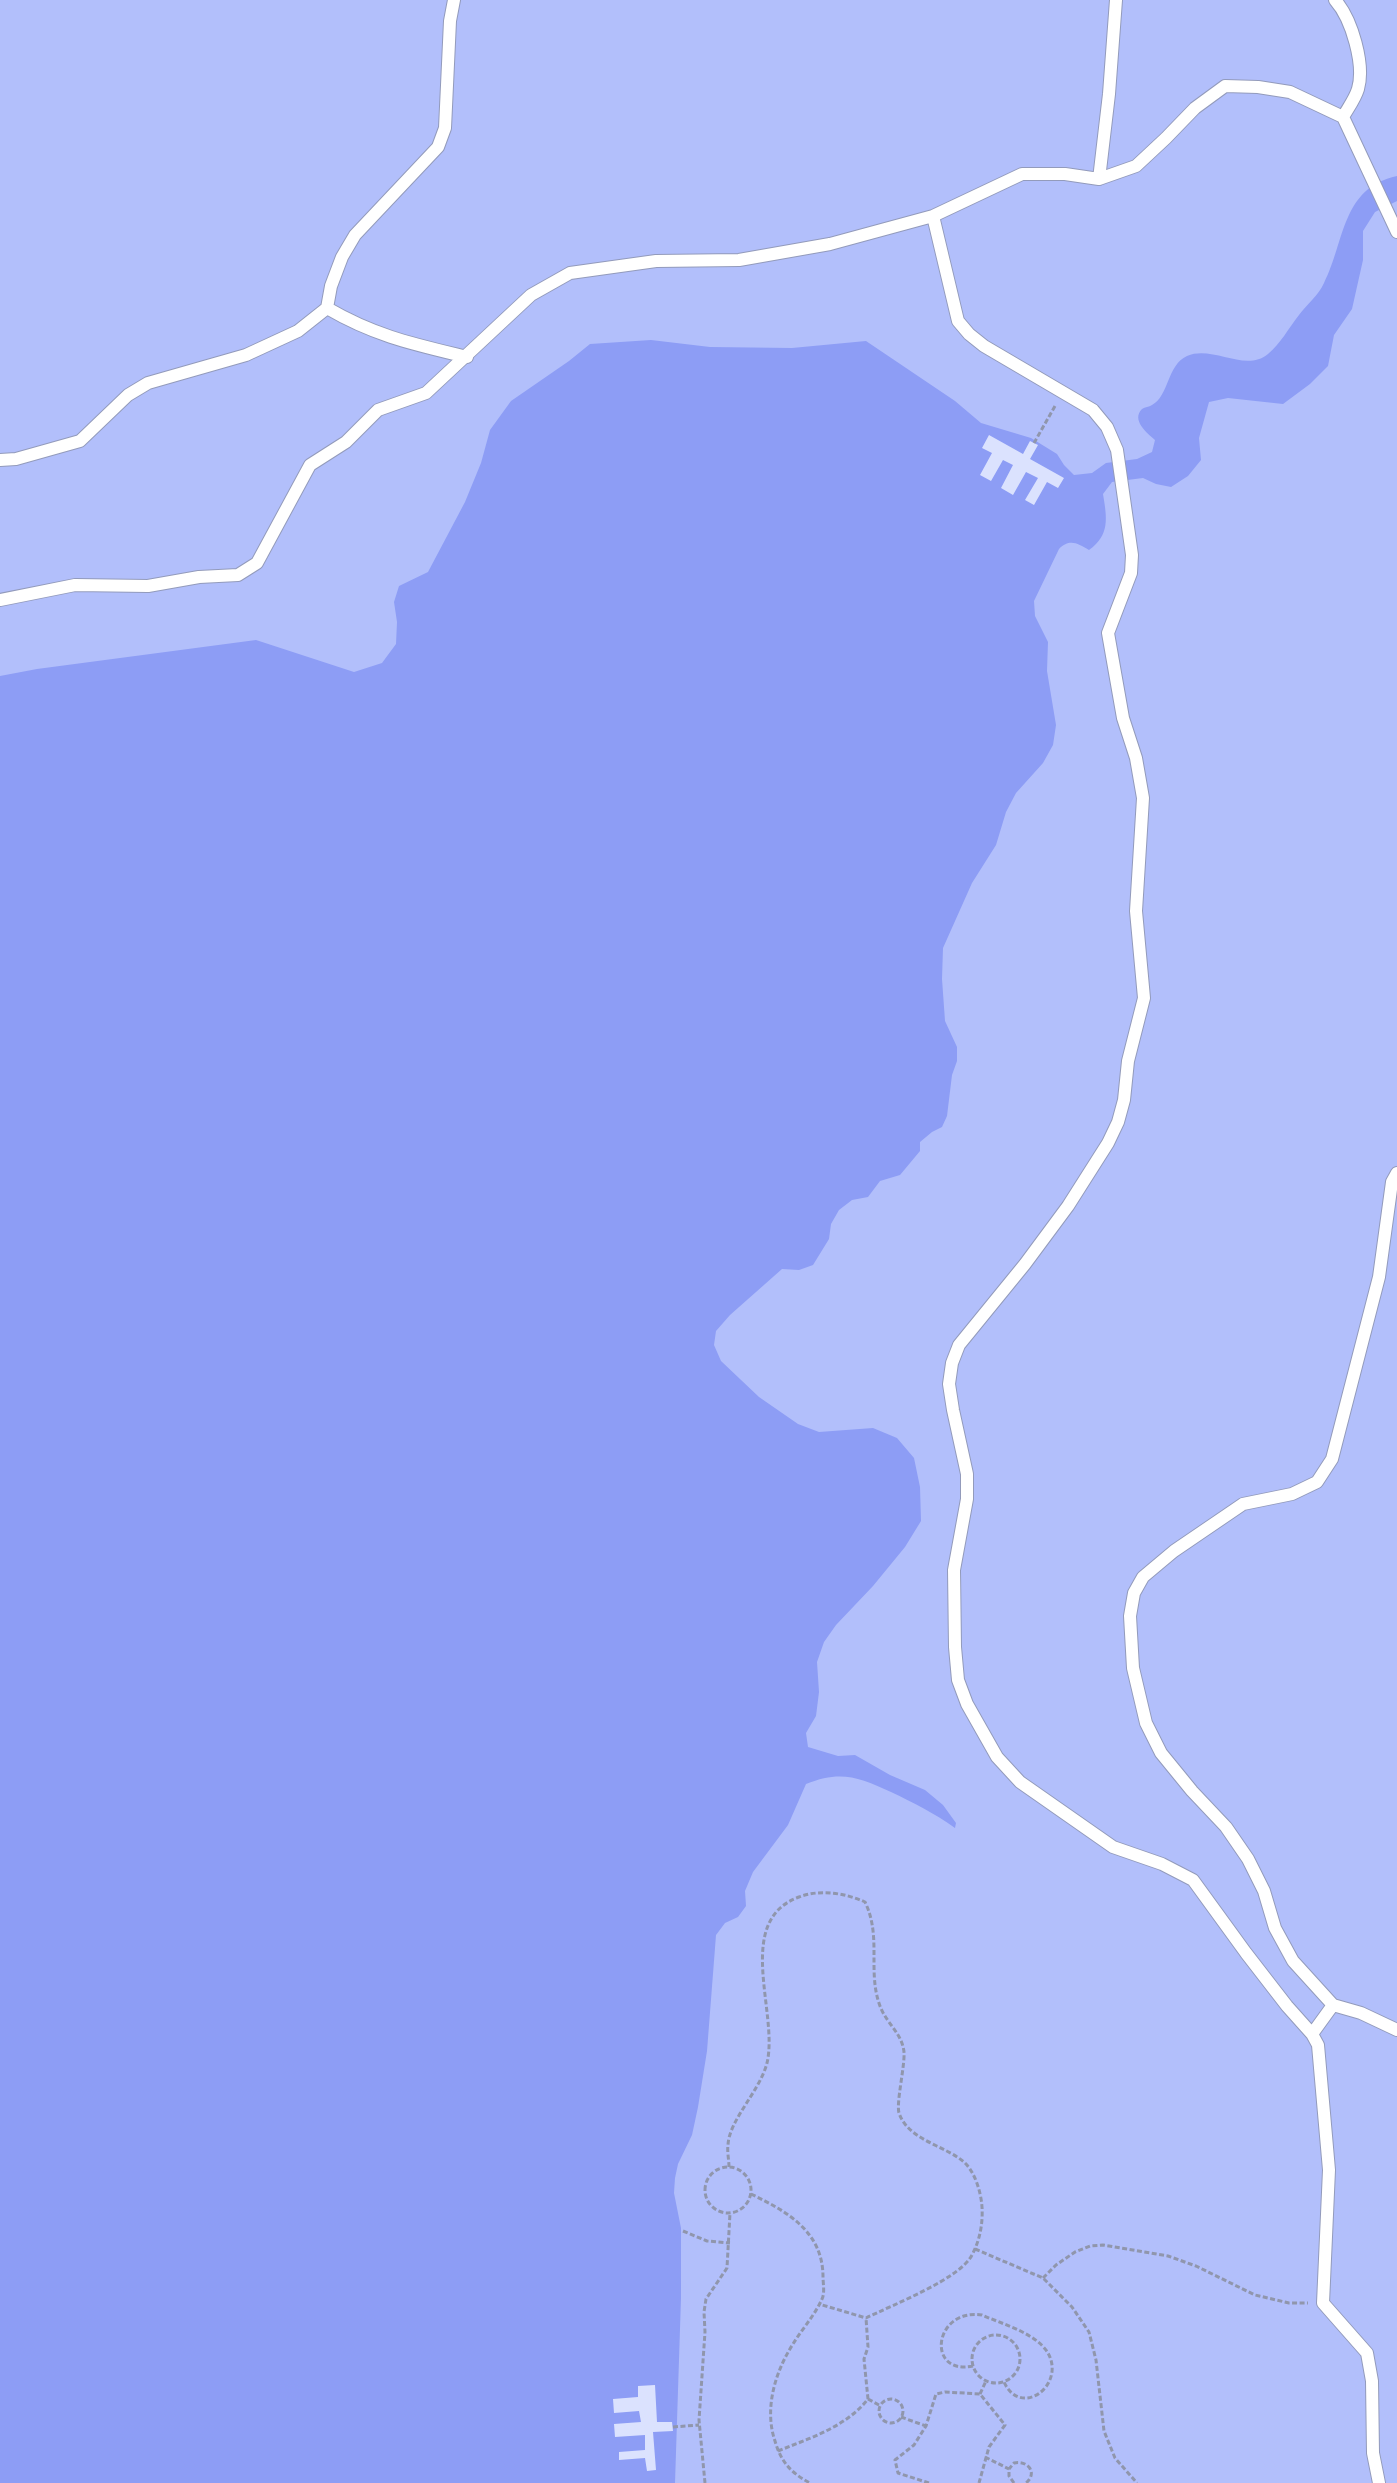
<!DOCTYPE html>
<html>
<head>
<meta charset="utf-8">
<style>
	body { margin:0 }
	canvas { display:block; background:#dbe2fe }
</style>
</head>
<body>
<canvas width="1397" height="2483"></canvas>
<script>
const g = document.querySelector('canvas').getContext('2d');
g.lineJoin = 'round';
function fill(path, color) {
  g.fillStyle = color;
  g.fill(path, 'evenodd');
}
function trace(path, color, width, dash) {
  g.strokeStyle = color;
  g.lineWidth = width;
  g.lineCap = dash ? 'butt' : 'round';
  g.setLineDash(dash || []);
  g.stroke(path);
}
const green = new Path2D(`
	M0 0H1397V2483H0Z`);
const water = new Path2D(`
	M1397 176V201L1375 212 1363 231V260L1352 309 1334 335 1328 366 1310 384 1283 404 1228 398 1209 402 1199 438 1201 460 1188 476 1171 487 1156 484 1143 478 1112 482 1103 494C1107 518 1110 535 1089 550 1078 544 1070 538 1059 549L1034 601 1035 616 1048 642 1047 671 1056 725 1053 745 1043 763 1016 793 1006 812 996 845 972 883 943 948 942 979 945 1021 957 1047V1061L952 1075 947 1116 942 1127 932 1132 920 1142V1151L900 1175 880 1181 868 1197 852 1200 839 1210 831 1224 829 1239 813 1265 799 1270 782 1269 730 1315 716 1331 714 1345 721 1361 759 1397 798 1424 819 1432 873 1428 897 1438 914 1458 920 1487 921 1521 905 1547 873 1586 836 1625 824 1642 817 1662 819 1692 816 1716 806 1733 808 1747 838 1756 855 1755 890 1775 925 1790 943 1805 956 1823 955 1828C934 1813 914 1803 891 1792 859 1777 840 1770 806 1784L788 1825 753 1872 745 1891 746 1906 738 1917 725 1923 716 1935 707 2051 698 2107 692 2135 678 2164 675 2178 674 2193 681 2228V2298L675 2483H0V676L37 669 256 640 354 672 382 663 396 644 397 622 394 602 399 586 428 572 465 502 481 463 490 430 511 401 569 361 590 344 651 340 710 347 792 348 866 341 955 401 981 423 1031 438 1057 454 1064 465 1074 475 1092 473 1106 463 1137 459 1152 452 1155 440C1147 433 1131 420 1142 409 1145 407 1149 407 1152 405 1169 396 1167 365 1187 356 1213 345 1245 373 1268 354 1281 343 1288 329 1299 315 1307 304 1318 296 1324 283 1345 242 1341 188 1397 176Z`);
const pier = new Path2D(`
	M989 435 1023 454 1030 441 1038 445 1030 459 1064 478 1058 488 1047 482 1034 505 1025 500 1038 478 1026 472 1013 495 1001 488 1013 465 1003 460 991 481 980 475 992 453 982 448Z
	M655 2385 657 2422H672L673 2431 653 2432 656 2470 647 2471 645 2458 619 2460V2452L645 2450V2435L615 2437 614 2424 641 2422 639 2411 614 2413 613 2399 638 2397V2386Z`);
const path = new Path2D(`
	M1034 443 1055 406
	M729 2167C729 2160 727 2152 728 2145 729 2120 760 2091 767 2063 779 2013 733 1921 799 1897 820 1889 845 1893 865 1902 882 1937 867 1971 880 2006 886 2023 902 2033 904 2052 905 2066 896 2103 899 2113 908 2140 944 2145 964 2162 975 2172 981 2192 982 2207 983 2223 980 2240 972 2255 960 2279 892 2305 866 2318L819 2304
	M705 2190a23 23 0 1 1 46 0a23 23 0 1 1-46 0Z
	M751 2194C786 2211 823 2231 823 2277 823 2283 825 2293 822 2299 815 2315 802 2329 793 2344 775 2372 764 2409 775 2441 781 2462 791 2473 810 2483
	M683 2231 707 2241 730 2243
	M975 2249 1043 2278 1072 2307 1089 2332 1096 2360 1104 2431 1115 2458 1137 2483
	M1043 2278 1056 2265 1075 2252 1090 2246 1103 2245 1168 2256 1196 2266 1255 2295 1289 2303H1308
	M972 2359a24 24 0 1 1 48 0a24 24 0 1 1-48 0Z
	M973 2366C926 2376 933 2308 982 2315 1002 2324 1036 2333 1048 2353 1066 2385 1021 2419 1004 2382
	M980 2394 986 2381
	M879 2411a12 12 0 1 1 24 0a12 12 0 1 1-24 0Z
	M868 2399 879 2405
	M901 2417 926 2426
	M673 2427 699 2425
	M778 2451C810 2438 846 2427 868 2399L864 2359 868 2347 866 2318
	M985 2457 1009 2469
	M705 2483 699 2420 705 2332 704 2312 706 2299 727 2268 730 2213
	M929 2483 898 2473 895 2460 914 2445 926 2426 936 2394 945 2392 980 2394 1005 2425 989 2447 979 2483
	M1014 2483 1009 2476V2469L1014 2463C1028 2460 1038 2473 1026 2483`);
const service = new Path2D(`
	M1335 0C1352 19 1365 65 1358 89 1355 99 1348 108 1343 117L1397 232
	M1099 179 1109 94 1116 0
	M933 216 1022 174H1065L1099 179 1136 166 1166 138 1195 108 1225 86 1258 87 1290 92 1343 117
	M327 308C375 336 413 344 467 357
	M0 460 16 459 80 441 128 395 148 383 246 355 298 331 327 308 331 286 342 257 355 235 438 147 445 128 450 21 454 0
	M0 600 75 585 148 586 199 577 238 575 257 563 310 465 346 442 378 410 426 393 531 295 570 273 656 261 739 260 830 244 933 216 958 321 969 334 984 346 1093 410 1107 427 1117 450 1132 555 1131 573 1108 633 1123 718 1136 758 1143 798 1136 911 1144 998 1128 1061 1124 1100 1118 1122 1108 1143 1068 1206 1025 1264 959 1345 952 1363 949 1384 953 1410 967 1474V1499L954 1570 955 1647 958 1680 967 1704 997 1757 1020 1782 1113 1847 1162 1864 1193 1880 1246 1953 1287 2006 1312 2034 1318 2045 1329 2170 1323 2303 1367 2353 1372 2381 1373 2453 1379 2483
	M1397 1173 1392 1182 1379 1277 1332 1459 1317 1482 1292 1494 1243 1504 1174 1551 1143 1577 1134 1593 1130 1616 1133 1668 1146 1723 1161 1753 1192 1791 1226 1827 1248 1859 1264 1891 1275 1928 1293 1961 1333 2005 1361 2013 1397 2030
	M1312 2034 1333 2005`);
fill(green, '#b2bffb');
fill(water, '#8d9df5');
fill(pier, '#dbe2fe');
trace(service, '#939bbb', 14);
trace(path, '#9096ac', 3, [5, 2.5]);
trace(service, '#fff', 12);
</script>
</body>
</html>
